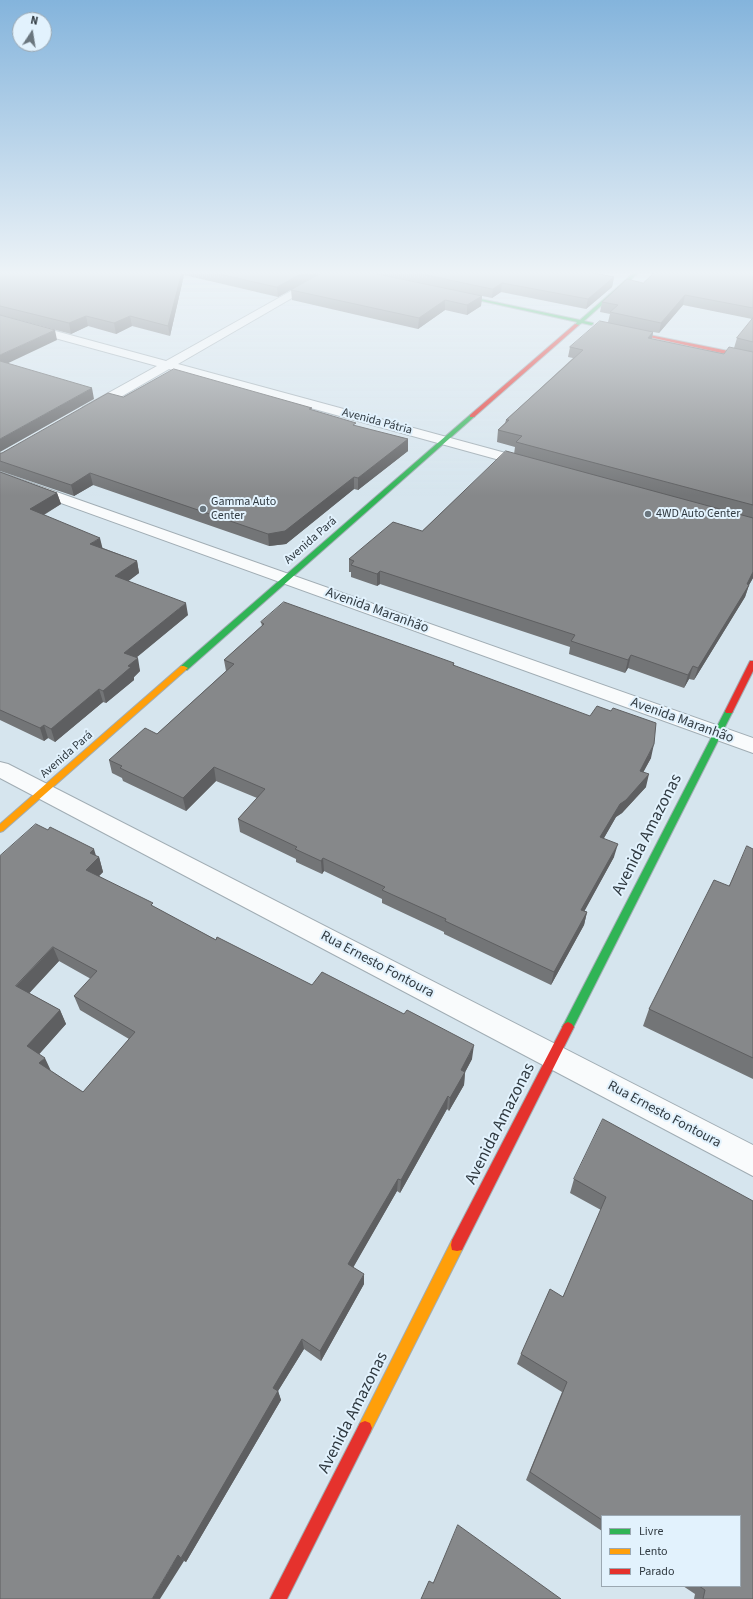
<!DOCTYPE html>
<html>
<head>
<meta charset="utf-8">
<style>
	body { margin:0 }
	#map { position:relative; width:753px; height:1599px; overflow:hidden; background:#d6e5ee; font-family:"Source Sans 3",sans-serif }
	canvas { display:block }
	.legend { position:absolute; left:601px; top:1515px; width:140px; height:72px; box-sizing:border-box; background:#e2f2fd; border:1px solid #9ba8b2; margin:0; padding:5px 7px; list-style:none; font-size:12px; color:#303a41 }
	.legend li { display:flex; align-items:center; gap:8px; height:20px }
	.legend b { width:20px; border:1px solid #9ba8b2 }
	.north { position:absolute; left:12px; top:12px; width:40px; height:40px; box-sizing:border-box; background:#e2f2fd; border:1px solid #9ba8b2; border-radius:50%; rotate:12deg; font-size:11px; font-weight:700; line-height:16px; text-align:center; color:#303a41 }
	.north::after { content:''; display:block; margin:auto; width:14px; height:18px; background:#6a767e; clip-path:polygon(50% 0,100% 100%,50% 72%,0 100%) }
</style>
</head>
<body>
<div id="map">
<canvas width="753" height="1599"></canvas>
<ul class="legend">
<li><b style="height:5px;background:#30b455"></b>Livre</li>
<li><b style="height:5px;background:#ff9f0a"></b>Lento</li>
<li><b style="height:5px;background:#e5322d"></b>Parado</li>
</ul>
<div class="north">N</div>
</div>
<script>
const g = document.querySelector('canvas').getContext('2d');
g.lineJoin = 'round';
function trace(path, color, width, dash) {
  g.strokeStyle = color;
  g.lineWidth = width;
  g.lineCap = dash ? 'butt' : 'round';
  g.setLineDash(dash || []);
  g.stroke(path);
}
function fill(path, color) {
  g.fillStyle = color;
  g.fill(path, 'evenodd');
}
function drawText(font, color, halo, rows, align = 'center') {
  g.font = font + ' "Source Sans 3",sans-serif';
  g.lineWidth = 4;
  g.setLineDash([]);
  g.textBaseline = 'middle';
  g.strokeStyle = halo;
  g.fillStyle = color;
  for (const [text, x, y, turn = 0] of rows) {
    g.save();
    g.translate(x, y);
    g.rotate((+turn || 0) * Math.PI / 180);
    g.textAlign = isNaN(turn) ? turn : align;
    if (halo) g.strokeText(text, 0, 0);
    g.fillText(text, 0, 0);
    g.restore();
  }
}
const street = new Path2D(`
	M325 272H337L178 364 535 461 537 464 535 467 530 468 525 467 169 369 93 413H83L81 410 83 407 157 366 0 323V316L166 361Z
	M0 472 753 738V753L0 481Z
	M0 762 8 764 753 1145V1176L0 778Z`);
const fast = new Path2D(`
	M635 272H639L584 321 593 323V324L591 325 582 323 577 326 575 325 577 322 450 294 452 293 580 320Z
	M470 415 475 416 187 670H181L180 668 181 666Z
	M729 708 733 711 572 1030 568 1032 564 1030 562 1027 564 1024 725 711Z`);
const slow = new Path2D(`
	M181 666H184L188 668 3 831 0 832V824Z
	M457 1239 462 1240 463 1245 462 1250 370 1433 365 1435 360 1433 358 1428 360 1423 452 1240Z`);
const jam = new Path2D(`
	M575 324 579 325 474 417H470V415Z
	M620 329 753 356V360L622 331H620Z
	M750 661H753V671L732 713H726L725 711Z
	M568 1022 572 1024 574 1027 462 1250 457 1251 452 1250 451 1245 452 1240 564 1024Z
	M365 1421 370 1423 372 1428 370 1433 287 1599H270L360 1423Z`);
const wall = new Path2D(`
	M0 272H588L614 277 612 287 586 309 501 292 492 298 482 296 481 306 467 315 445 310 418 329 292 300 291 290 322 272 278 297 184 275 170 336 132 326 116 334 88 326 71 334 0 315Z
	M753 272V578L749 585 745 597 694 680 689 679 684 688 628 668 625 673 569 654 570 647 380 584 377 586 351 577V572H349V559L422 531 514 454 515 447 497 442 498 430 505 423 506 420 573 358 568 357 570 347 608 322 610 314 600 312 602 302 643 283ZM683 305 752 319 737 338 734 348 724 354 652 339 653 332 659 333Z
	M123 397 312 410 356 426 408 439V451L358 490 354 489 286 544 269 546 93 485 74 496 0 471V453H2Z
	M0 472 57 493 61 504 44 515 103 548 137 561 139 573 128 581 188 615 136 658 140 671 134 677V680L106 703 103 702 55 742 48 738 44 741 0 720Z
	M261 622 454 663V666L651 758 643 772 646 787 622 813 616 817 604 838 614 857 584 911 587 912 584 925 551 985 444 934V932L382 903V899L324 871 322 874 296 862V859L240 832 238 819 257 798 216 781 186 811 123 781 122 778 112 773 109 760 157 734 226 671 224 660 262 626Z
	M753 849V1079L643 1026 649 1009Z
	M0 856H96L99 857 103 872 99 876 154 907 216 940 312 985 472 1059 465 1072 464 1085 449 1111 447 1109 400 1193 397 1191 353 1267 364 1284 321 1361 304 1349 278 1391 281 1400 186 1562 184 1561 0 1599ZM59 961 91 979 74 996 80 1010 129 1039 83 1092 51 1071 39 1054 66 1024 60 1010 29 993Z
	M574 1179 753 1201V1599H694L695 1594 683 1586H740L602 1516V1531L526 1480 562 1392 517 1364 521 1354 563 1297 601 1210 570 1193Z`);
const shadedWall = new Path2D(`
	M182 272H184V275L170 336 168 326Z
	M305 272H323L278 297 277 287Z
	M614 277 612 287 586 309 588 299Z
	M502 283 501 292 492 298 493 289Z
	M685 295 683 305 659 333 661 323Z
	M482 296 481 306 467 315V305Z
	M445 300V310L418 329 419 318Z
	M86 316 88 326 71 334 69 323Z
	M130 316 132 326 116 334 114 323Z
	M55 330 57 340 0 367V355Z
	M653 332 651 342 648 338Z
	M92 388 94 399 0 452V439Z
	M408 439V451L358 490V478Z
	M90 473 93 485 74 496 71 485Z
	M354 477V489L286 544 269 546 268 534Z
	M57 493 61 504 33 521 30 509Z
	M100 538 103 550 90 544Z
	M137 561 139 573 118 589 115 576Z
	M380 571V584L377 586V574Z
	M753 572V578L749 585 745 597 694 680 698 668Z
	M186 603 188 615 127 665 124 653Z
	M631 655 628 668 625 673 628 660Z
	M138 658 140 671 134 677V680L106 703 103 691 128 666Z
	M693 666 689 679 684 688 688 675Z
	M99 689 103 702 55 742 51 729Z
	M44 725 48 738 44 741 40 728Z
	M654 744 651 758 637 784 640 771Z
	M214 767 216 781 186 811 183 798Z
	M649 774 646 787 622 813 616 817 597 850 600 837 620 804Z
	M618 844 614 857 578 923 581 910Z
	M94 849 97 859 99 857 103 872 91 884 86 870 90 853Z
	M323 858 324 871 322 874 321 861Z
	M587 912 584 925 551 985 554 972Z
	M53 947 59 961 23 1000 16 986Z
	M60 1010 66 1024 34 1060 27 1046Z
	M474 1045 472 1059 461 1080 465 1072 464 1085 449 1111 450 1098 461 1070Z
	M45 1058 51 1071 39 1063Z
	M448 1096 447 1109 400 1193 401 1180Z
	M398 1179 397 1191 349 1275 348 1264Z
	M364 1274V1284L321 1361 320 1351Z
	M302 1339 304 1349 278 1391 281 1400 186 1562 181 1558 273 1388Z
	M178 1555 184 1561 160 1599H152Z`);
const building = new Path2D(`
	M0 272H182L168 326 130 316 114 323 86 316 69 323 0 306Z
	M210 272H305L277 287Z
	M323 272H368L482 296 467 305 445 300 419 318 291 290Z
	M412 272H588L614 277 588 299 502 283 493 289Z
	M655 272H753V308L685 295 661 323 610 312 618 305 602 302 627 279 643 283Z
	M0 315 55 330 0 355Z
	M753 318V342L737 338Z
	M600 321 653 332 648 338 724 354 729 347 753 352V505L516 442 522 436 498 430 509 420H506L583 350 570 347Z
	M0 361 92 388 0 439Z
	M174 369 312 408 309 409 356 423 353 425 408 439 358 478 354 477 285 531 268 534 90 473 71 485 0 461V453H2L108 393 123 397Z
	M506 451 753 518V572L747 584 749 585 698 668 693 666 688 675 631 655 628 660 571 641 575 635 380 571 377 574 351 565 354 561 349 559 393 522 422 531Z
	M0 472 57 493 30 509 100 538 90 544 137 561 115 576 186 603 124 653 138 658 128 666 131 667 103 691 99 689 51 729 44 725 40 728 0 710Z
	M284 602 454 663 453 665 590 716 597 706 611 711 613 708 656 723 654 744 640 771 649 774 626 800 620 804 600 837 618 844 581 910 587 912 554 972 445 921 446 919 382 890 385 887 323 858 321 861 295 849 297 847 238 819 265 789 214 767 183 798 120 768 122 766 109 760 145 728 157 734 234 664 224 660 264 624 261 622Z
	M36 824 48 830 50 827 94 849 90 853 99 857 86 870 153 903 151 905 216 940 217 937 312 985 322 972 404 1014 407 1010 474 1045 461 1070 465 1072 450 1098 448 1096 401 1180 398 1179 348 1264 364 1274 320 1351 302 1339 273 1388 278 1391 181 1558 178 1555 152 1599H0V856ZM53 947 97 971 74 996 135 1032 83 1092 39 1063 45 1058 27 1046 60 1010 16 986Z
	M747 846 753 849V1058L649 1009 714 880 729 886Z
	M603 1119 753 1201V1599H703L705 1590 699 1586H740V1516H602V1520L530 1472 567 1382 521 1354 550 1289 563 1297 606 1197 574 1179Z
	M458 1525 561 1599H421L429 1581 433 1583Z`);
const markers = [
	[203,509,4,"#6a767e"],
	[648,514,4,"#6a767e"]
];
const farStreetnames = [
	["Avenida Pátria",377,422,15],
	["Avenida Pará",311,541,-41],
	["Avenida Pará",67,755,-41]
];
const farPoinames = [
	["Gamma Auto",211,502],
	["Center",211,516],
	["4WD Auto Center",656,514]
];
const streetNames = [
	["Avenida Maranhão",377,611,20],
	["Avenida Maranhão",682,721,20],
	["Rua Ernesto Fontoura",377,965,28],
	["Rua Ernesto Fontoura",664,1115,28]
];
const nearStreetnames = [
	["Avenida Amazonas",648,835,-63],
	["Avenida Amazonas",501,1124,-63],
	["Avenida Amazonas",354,1413,-63]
];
trace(street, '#a1adb4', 2);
trace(fast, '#a1adb4', 2);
trace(slow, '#a1adb4', 2);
trace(jam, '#a1adb4', 2);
fill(street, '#f9fbfc');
fill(fast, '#30b455');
fill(slow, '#ff9f0a');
fill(jam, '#e5322d');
fill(wall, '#737577');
fill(shadedWall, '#5e5f61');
fill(building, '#86888a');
trace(building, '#5e5f61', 1);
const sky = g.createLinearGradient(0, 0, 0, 496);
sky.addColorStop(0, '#84b4dc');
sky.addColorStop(0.55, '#edf3f7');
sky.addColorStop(1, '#edf3f700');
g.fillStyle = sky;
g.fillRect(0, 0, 753, 496);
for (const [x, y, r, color] of markers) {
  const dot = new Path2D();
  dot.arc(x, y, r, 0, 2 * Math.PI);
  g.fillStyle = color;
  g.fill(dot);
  trace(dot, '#e2f2fd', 1.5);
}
drawText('12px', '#303a41', '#e2f2fd', farStreetnames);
drawText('12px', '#303a41', '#e2f2fd', farPoinames, 'left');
drawText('14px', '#303a41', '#e2f2fd', streetNames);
drawText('17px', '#303a41', '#e2f2fd', nearStreetnames);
</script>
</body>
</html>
